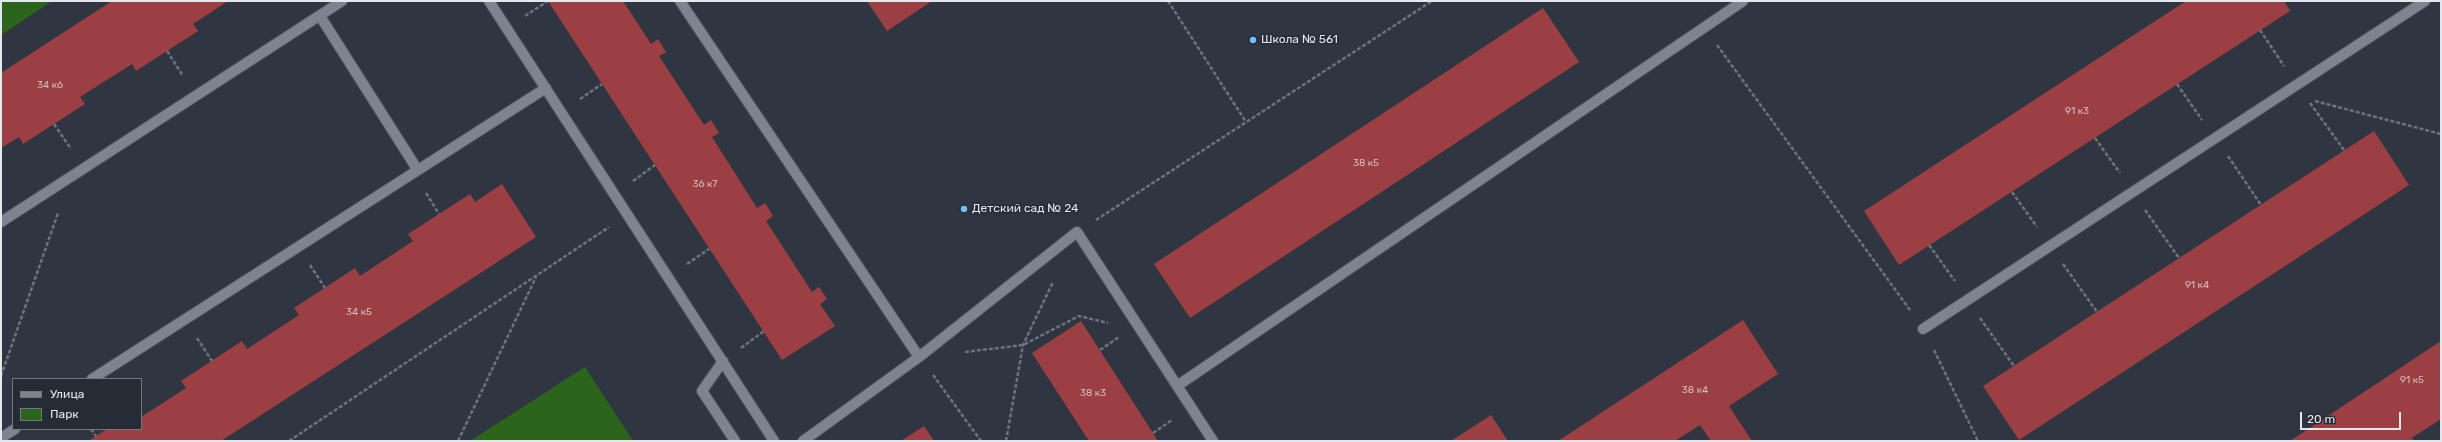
<!DOCTYPE html>
<html>
<head>
<meta charset="utf-8">
<style>
	body { margin:0 }
	#map { position:relative; width:2442px; height:442px; overflow:hidden; background:#303641; font-family:Rubik,sans-serif }
	canvas { display:block }
	.frame { position:absolute; inset:0; border:2px solid #e3e7ee; pointer-events:none }
	.legend { position:absolute; left:12px; top:378px; width:130px; height:52px; box-sizing:border-box; background:#262c36; border:1px solid #727780; margin:0; padding:5px 7px; list-style:none; font-size:12px; color:#e3e7ee }
	.legend li { display:flex; align-items:center; gap:8px; height:20px }
	.legend b { width:20px; border:1px solid #727780 }
	.scale { position:absolute; left:2300px; top:412px; width:101px; height:18px; box-sizing:border-box; border:2px solid #e3e7ee; border-top:0; padding-left:5px; font-size:12px; line-height:14px; white-space:nowrap; color:#e3e7ee; -webkit-text-stroke:3px #262c36; paint-order:stroke }
</style>
</head>
<body>
<div id="map">
<canvas width="2442" height="442"></canvas>
<div class="frame"></div>
<ul class="legend">
<li><b style="height:5px;background:#7d8490"></b>Улица</li>
<li><b style="height:11px;background:#2b651c"></b>Парк</li>
</ul>
<div class="scale">20 m</div>
</div>
<script>
const g = document.querySelector('canvas').getContext('2d');
g.lineJoin = 'round';
function fill(path, color) {
  g.fillStyle = color;
  g.fill(path, 'evenodd');
}
function trace(path, color, width, dash) {
  g.strokeStyle = color;
  g.lineWidth = width;
  g.lineCap = dash ? 'butt' : 'round';
  g.setLineDash(dash || []);
  g.stroke(path);
}
function drawText(font, color, halo, rows, align = 'center') {
  g.font = font + ' Rubik,sans-serif';
  g.lineWidth = 3;
  g.setLineDash([]);
  g.textBaseline = 'middle';
  g.strokeStyle = halo;
  g.fillStyle = color;
  for (const [text, x, y, turn = 0] of rows) {
    g.save();
    g.translate(x, y);
    g.rotate((+turn || 0) * Math.PI / 180);
    g.textAlign = isNaN(turn) ? turn : align;
    if (halo) g.strokeText(text, 0, 0);
    g.fillText(text, 0, 0);
    g.restore();
  }
}
const green = new Path2D(`
	M1 1H52L1 35Z
	M585 367 633 441H470Z`);
const building = new Path2D(`
	M112 1H228L193 24 198 31 136 71 132 64 80 97 85 104 23 144 19 137 1 148V73Z
	M548 1H623L651 44 658 39 666 52 659 56 704 125 711 120 719 133 712 137 757 208 765 203 773 216 766 221 812 292 819 287 827 299 820 304 835 326 782 360Z
	M867 1H932L887 31Z
	M2186 1H2284L2290 11 1899 265 1864 211Z
	M1543 8 1579 62 1190 318 1154 264Z
	M2374 131 2409 185 2019 440 1983 386Z
	M502 184 536 237 221 441H88L107 429H141V417L186 388 181 381 242 341 247 349 299 315 294 308 355 268 360 276 413 241 408 234 470 194 475 202Z
	M1743 320 1778 374 1729 406 1752 441H1711L1700 425 1675 441H1558Z
	M1081 321 1153 433 1158 441H1089L1032 353Z
	M2441 341V419L2407 441H2290Z
	M1491 415 1508 441H1451Z
	M924 426 934 441H901Z`);
const path = new Path2D(`
	M1168 1 1246 122
	M525 16 548 1
	M2260 30 2284 66
	M1717 45 1910 310
	M167 51 183 76
	M2177 84 2202 120
	M580 99 602 84
	M2315 101 2441 134
	M2310 103 2344 150
	M54 124 71 149
	M2095 138 2120 173
	M2228 156 2261 205
	M633 181 655 165
	M2012 192 2037 227
	M426 193 439 214
	M2145 210 2179 258
	M1096 220 1432 1
	M1929 245 1955 281
	M687 264 709 249
	M2063 264 2097 312
	M310 265 325 288
	M1980 318 2014 366
	M197 338 212 361
	M741 348 764 331
	M1100 350 1119 337
	M1934 350 1978 441
	M965 352 1023 345 1079 316 1108 323
	M933 375 981 441
	M1 376 58 213
	M91 429 96 436
	M1153 433 1172 420
	M2411 439 2412 441
	M289 441 609 227
	M458 441 536 277
	M1006 441 1023 345 1053 282`);
const minor = new Path2D(`
	M489 1 774 441
	M680 1 919 357
	M320 16 417 169
	M1 222 342 1
	M1923 329 2425 1
	M723 361 702 391 735 441
	M92 379 546 88
	M1177 386 1743 1
	M1 438 15 429
	M803 441 919 357 1077 232 1213 441`);
const markers = [
	[1253,40,4,"#70c2f4"],
	[964,209,4,"#70c2f4"]
];
const numberNames = [
	["34 к6",50,85],
	["91 к3",2077,111],
	["38 к5",1366,163],
	["36 к7",705,184],
	["91 к4",2197,285],
	["34 к5",359,312],
	["91 к5",2412,380],
	["38 к4",1695,390],
	["38 к3",1093,393]
];
const poiNames = [
	["Школа № 561",1261,40],
	["Детский сад № 24",972,209]
];
fill(green, '#2b651c');
fill(building, '#9c3f43');
trace(minor, '#4d525b', 12);
trace(path, '#6d737c', 2.5, [4, 2]);
trace(minor, '#7d8490', 10);
for (const [x, y, r, color] of markers) {
  const dot = new Path2D();
  dot.arc(x, y, r, 0, 2 * Math.PI);
  g.fillStyle = color;
  g.fill(dot);
  trace(dot, '#262c36', 1.5);
}
drawText('10px', '#d1bdc3', null, numberNames);
drawText('12px', '#e3e7ee', '#262c36', poiNames, 'left');
</script>
</body>
</html>
